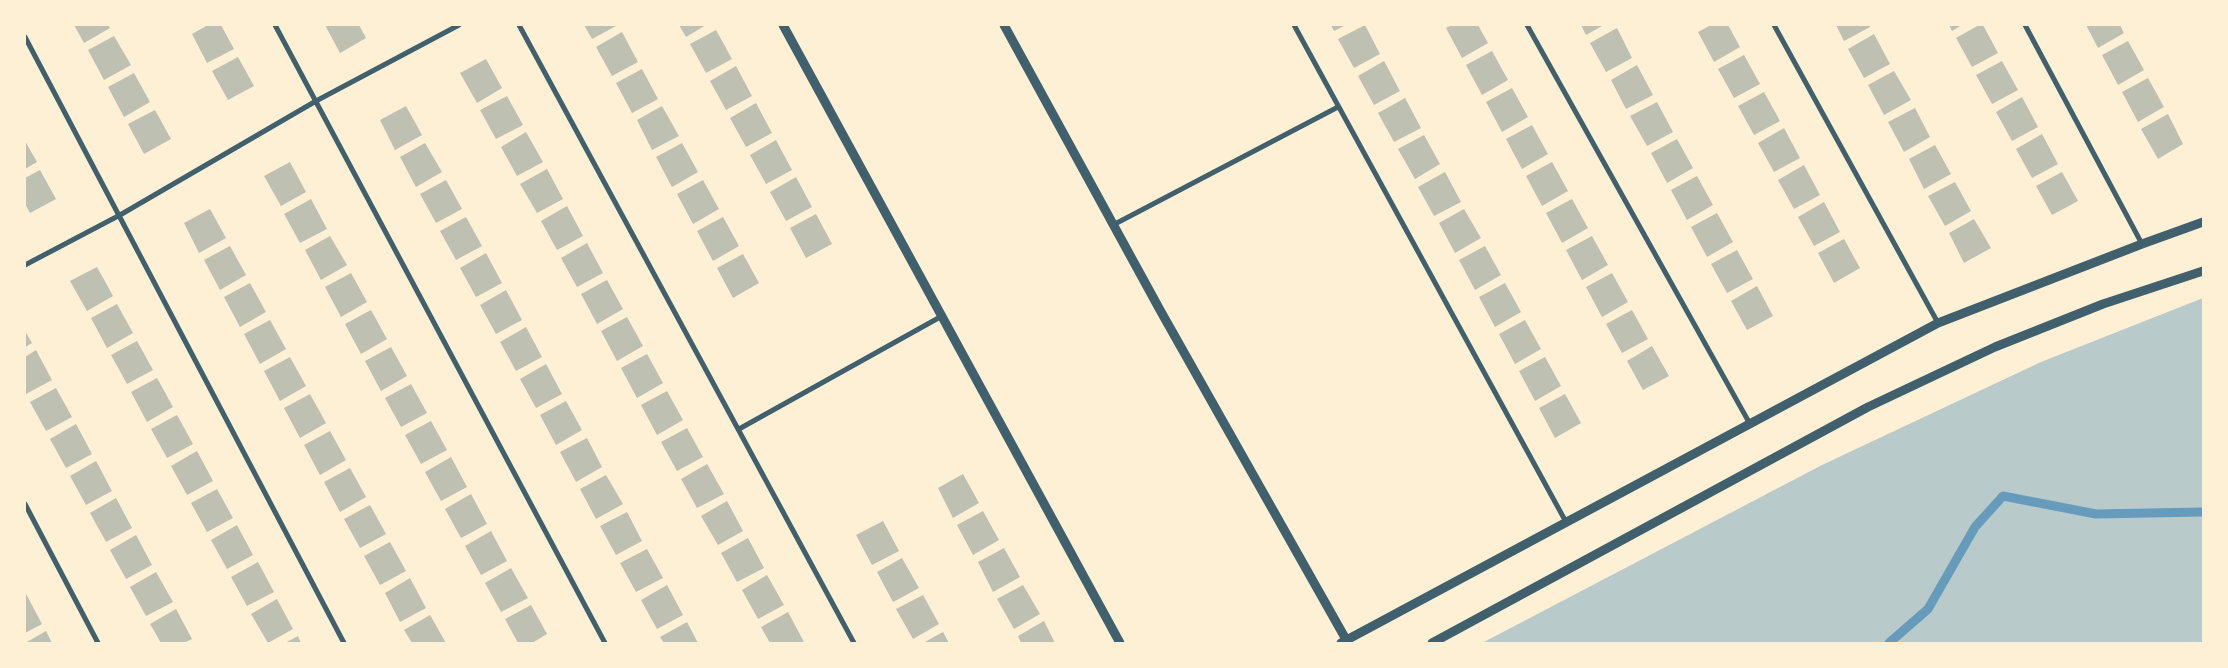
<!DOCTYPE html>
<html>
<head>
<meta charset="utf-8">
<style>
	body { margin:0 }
	#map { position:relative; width:2228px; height:668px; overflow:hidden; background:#fdf0d5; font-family:"Archivo Narrow",sans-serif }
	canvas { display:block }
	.frame { position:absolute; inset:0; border:26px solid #fdf0d5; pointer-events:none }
</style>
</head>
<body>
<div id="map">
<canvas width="2228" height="668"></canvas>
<div class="frame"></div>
</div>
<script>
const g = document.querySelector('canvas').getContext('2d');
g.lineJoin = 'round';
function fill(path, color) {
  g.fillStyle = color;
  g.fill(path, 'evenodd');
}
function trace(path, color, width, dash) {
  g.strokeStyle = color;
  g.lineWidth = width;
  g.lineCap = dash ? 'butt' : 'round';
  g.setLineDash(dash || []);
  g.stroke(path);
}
const green = new Path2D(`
	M2203 298V643H1482L1822 465 2041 362Z`);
const stream = new Path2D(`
	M1889 643 1928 609 1975 527 2003 496 2096 514 2203 512`);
const building = new Path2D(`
	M74 25H108L110 28 84 43Z
	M208 25H221L234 49 207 63 192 34Z
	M325 25H359L366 38 340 53Z
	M584 25H618L592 39Z
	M679 25H706L686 37Z
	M1331 25H1346L1334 31Z
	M1365 25 1380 54 1354 68 1338 39Z
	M1452 25H1478L1488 43 1462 58 1446 28Z
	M1581 25H1604L1586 35Z
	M1711 25H1728L1740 47 1714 62 1698 32Z
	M1836 25H1869L1870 27 1844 41Z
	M1949 25H1962L1952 31Z
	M1979 25H1983L1998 53 1972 67 1956 38Z
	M2086 25H2120L2124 33 2098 48Z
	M1617 28 1632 58 1606 72 1590 43Z
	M716 30 732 59 706 73 690 44Z
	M622 32 638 62 612 76 596 47Z
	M1874 34 1890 64 1864 78 1848 49Z
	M114 36 131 65 104 80 88 50Z
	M2128 41 2144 70 2118 85 2102 55Z
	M1492 51 1508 80 1482 95 1466 65Z
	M1744 55 1760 84 1734 98 1718 69Z
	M238 57 254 86 228 100 212 71Z
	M486 59 502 88 477 103 460 73Z
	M1384 61 1400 91 1374 105 1358 76Z
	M2002 61 2018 90 1992 104 1976 75Z
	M1637 65 1653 95 1626 109 1611 80Z
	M736 66 752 96 726 110 710 81Z
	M642 69 658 99 632 113 616 83Z
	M1894 71 1911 100 1884 115 1868 85Z
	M134 73 150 102 124 117 108 87Z
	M2148 78 2164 107 2138 122 2122 92Z
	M1512 88 1528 117 1502 132 1486 102Z
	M1764 92 1780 121 1754 135 1738 106Z
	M507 96 523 125 496 139 480 110Z
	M2022 97 2038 127 2012 141 1996 112Z
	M1405 98 1421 128 1394 142 1378 113Z
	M1657 102 1673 132 1647 146 1630 116Z
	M756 103 772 133 746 147 730 118Z
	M406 106 422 135 395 150 380 120Z
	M662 106 679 136 652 150 637 120Z
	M1915 108 1930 137 1904 152 1888 122Z
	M155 110 171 139 144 154 128 124Z
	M2168 114 2183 144 2158 159 2141 129Z
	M1532 125 1548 154 1522 169 1506 139Z
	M1784 128 1800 158 1774 172 1758 143Z
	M526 132 543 162 517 176 501 147Z
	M2042 134 2058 164 2032 178 2016 149Z
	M1424 135 1440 164 1415 179 1398 149Z
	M1677 139 1693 168 1667 183 1651 153Z
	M776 140 792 170 766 184 750 155Z
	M25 141 37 162 25 169Z
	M425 143 442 172 416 187 400 157Z
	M682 143 698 172 672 187 656 157Z
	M1935 145 1951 174 1924 189 1909 159Z
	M290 162 306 192 281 206 264 176Z
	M1552 162 1568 191 1542 206 1526 176Z
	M1804 165 1820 195 1794 209 1778 180Z
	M547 169 563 199 537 213 520 184Z
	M40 170 56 199 30 213 25 204V178Z
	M1445 172 1461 202 1434 216 1418 187Z
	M2062 172 2078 201 2052 215 2036 186Z
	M1697 176 1713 205 1687 220 1671 190Z
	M796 177 812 207 786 221 770 192Z
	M446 180 462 209 436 223 420 194Z
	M703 180 719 209 693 224 677 194Z
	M1955 182 1971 211 1945 226 1928 196Z
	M311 199 327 229 300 243 284 214Z
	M1572 199 1588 228 1562 243 1546 213Z
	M1824 202 1840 232 1814 246 1798 217Z
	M567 206 583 236 557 250 541 221Z
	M210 209 226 238 199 253 184 223Z
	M1464 209 1481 238 1455 253 1439 223Z
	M1717 213 1733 242 1707 257 1691 227Z
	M816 214 832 244 806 258 790 228Z
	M466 217 482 246 456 260 440 231Z
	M723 217 739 246 713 261 697 231Z
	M1974 219 1991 248 1964 263 1949 233Z
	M330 236 347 265 321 280 305 250Z
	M1592 236 1608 265 1582 280 1566 250Z
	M1844 239 1860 268 1834 283 1818 253Z
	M587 243 603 273 577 287 561 258Z
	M230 246 246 275 220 290 204 260Z
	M1485 246 1501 275 1475 290 1459 260Z
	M1737 250 1753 279 1727 293 1711 264Z
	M486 253 502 283 476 297 460 268Z
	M743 254 759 283 733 298 717 268Z
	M97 267 113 296 87 311 70 281Z
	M351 273 367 302 341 317 325 287Z
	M1612 273 1628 302 1602 317 1586 287Z
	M607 280 623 309 597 324 581 294Z
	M250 283 266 312 240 327 224 297Z
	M1505 283 1521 312 1495 327 1479 297Z
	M1757 286 1773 316 1747 330 1731 301Z
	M506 290 522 320 496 334 480 305Z
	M117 304 133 333 107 348 91 318Z
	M371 310 387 339 361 354 345 324Z
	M1632 310 1648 339 1622 353 1606 324Z
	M627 317 643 346 617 361 601 331Z
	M270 320 286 349 260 364 244 334Z
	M1525 320 1541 349 1515 364 1499 334Z
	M526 327 542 357 516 371 500 342Z
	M25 331 32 343 25 347Z
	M137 341 153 370 127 384 111 355Z
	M1652 346 1669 376 1643 390 1627 361Z
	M391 347 407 376 381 391 365 361Z
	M36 350 52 380 26 394 25 357Z
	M647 354 663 383 637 398 621 368Z
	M290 357 306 386 280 401 264 371Z
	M1545 357 1561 386 1535 401 1519 371Z
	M546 364 562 394 536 408 520 379Z
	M157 378 173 407 147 422 131 392Z
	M411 384 427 413 401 427 385 398Z
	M56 388 72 417 46 431 30 402Z
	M667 391 683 420 657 435 641 405Z
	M310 394 326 423 300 438 284 408Z
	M1565 394 1581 423 1555 438 1539 408Z
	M566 401 582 430 556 445 540 415Z
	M177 415 193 444 167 458 151 429Z
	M431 421 447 450 421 464 405 435Z
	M76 424 92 454 66 468 50 439Z
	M687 428 703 457 677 471 661 442Z
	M330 431 346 460 320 475 304 445Z
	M587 438 602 467 576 482 560 452Z
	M197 451 213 481 187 495 171 466Z
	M451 457 467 487 441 501 425 472Z
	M96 461 112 491 86 505 70 476Z
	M707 464 724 494 697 508 681 479Z
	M350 468 366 497 340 512 324 482Z
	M963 474 979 503 953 518 938 488Z
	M606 475 623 504 596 519 580 489Z
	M217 489 233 518 207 532 191 503Z
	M471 494 487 524 461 538 445 509Z
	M116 498 132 528 106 542 90 513Z
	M727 501 743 531 718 545 701 516Z
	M370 505 386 534 360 548 344 519Z
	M983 511 999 540 973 555 957 525Z
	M627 512 642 541 616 555 600 526Z
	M883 521 899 551 872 565 856 535Z
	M237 525 253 555 227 569 211 540Z
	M491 531 507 561 481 575 465 546Z
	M136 535 152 565 126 579 110 550Z
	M748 538 764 568 737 582 721 553Z
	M390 542 406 571 380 585 364 556Z
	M1004 548 1020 577 993 592 978 562Z
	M647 549 663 578 636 592 620 563Z
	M902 558 919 588 893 602 877 572Z
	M258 562 274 592 247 606 231 577Z
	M511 568 528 598 501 612 485 583Z
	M156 572 173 602 146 616 130 587Z
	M767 575 784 605 758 619 742 590Z
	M410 578 426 608 400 622 385 593Z
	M667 585 683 615 657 629 641 600Z
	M1023 585 1040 614 1014 629 997 599Z
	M25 592 42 624 25 633Z
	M923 595 939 624 913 639 896 609Z
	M277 599 293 629 268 643 251 614Z
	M531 605 547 634 532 643H518L505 619Z
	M176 609 192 639 184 643H161L150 624Z
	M788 612 804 642 770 643 761 627Z
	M430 615 446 643H412L404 630Z
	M1044 621 1055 643H1021L1018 636Z
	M687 622 698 643H664L660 637Z
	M46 631 52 643H25Z
	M943 632 949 643H923Z
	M298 636 301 643H285Z`);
const minor = new Path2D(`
	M275 25 605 643
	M519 25 854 643
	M1294 25 1566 522
	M1527 25 1750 424
	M1774 25 1938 323
	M2025 25 2142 244
	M25 37 344 643
	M1113 225 1338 107
	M25 265 120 215 316 101 459 25
	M739 429 942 316
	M25 504 98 643`);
const tertiary = new Path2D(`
	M783 25 1120 643
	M1004 25 1160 310 1348 643
	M1341 643 1938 323 2142 244 2203 222
	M1432 643 1868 407 1995 347 2103 304 2203 271`);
fill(green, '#b9caca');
trace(stream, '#669bbc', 9);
fill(building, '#bec0b2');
trace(minor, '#3f606c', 5);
trace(tertiary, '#3f606c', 9);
</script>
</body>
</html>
